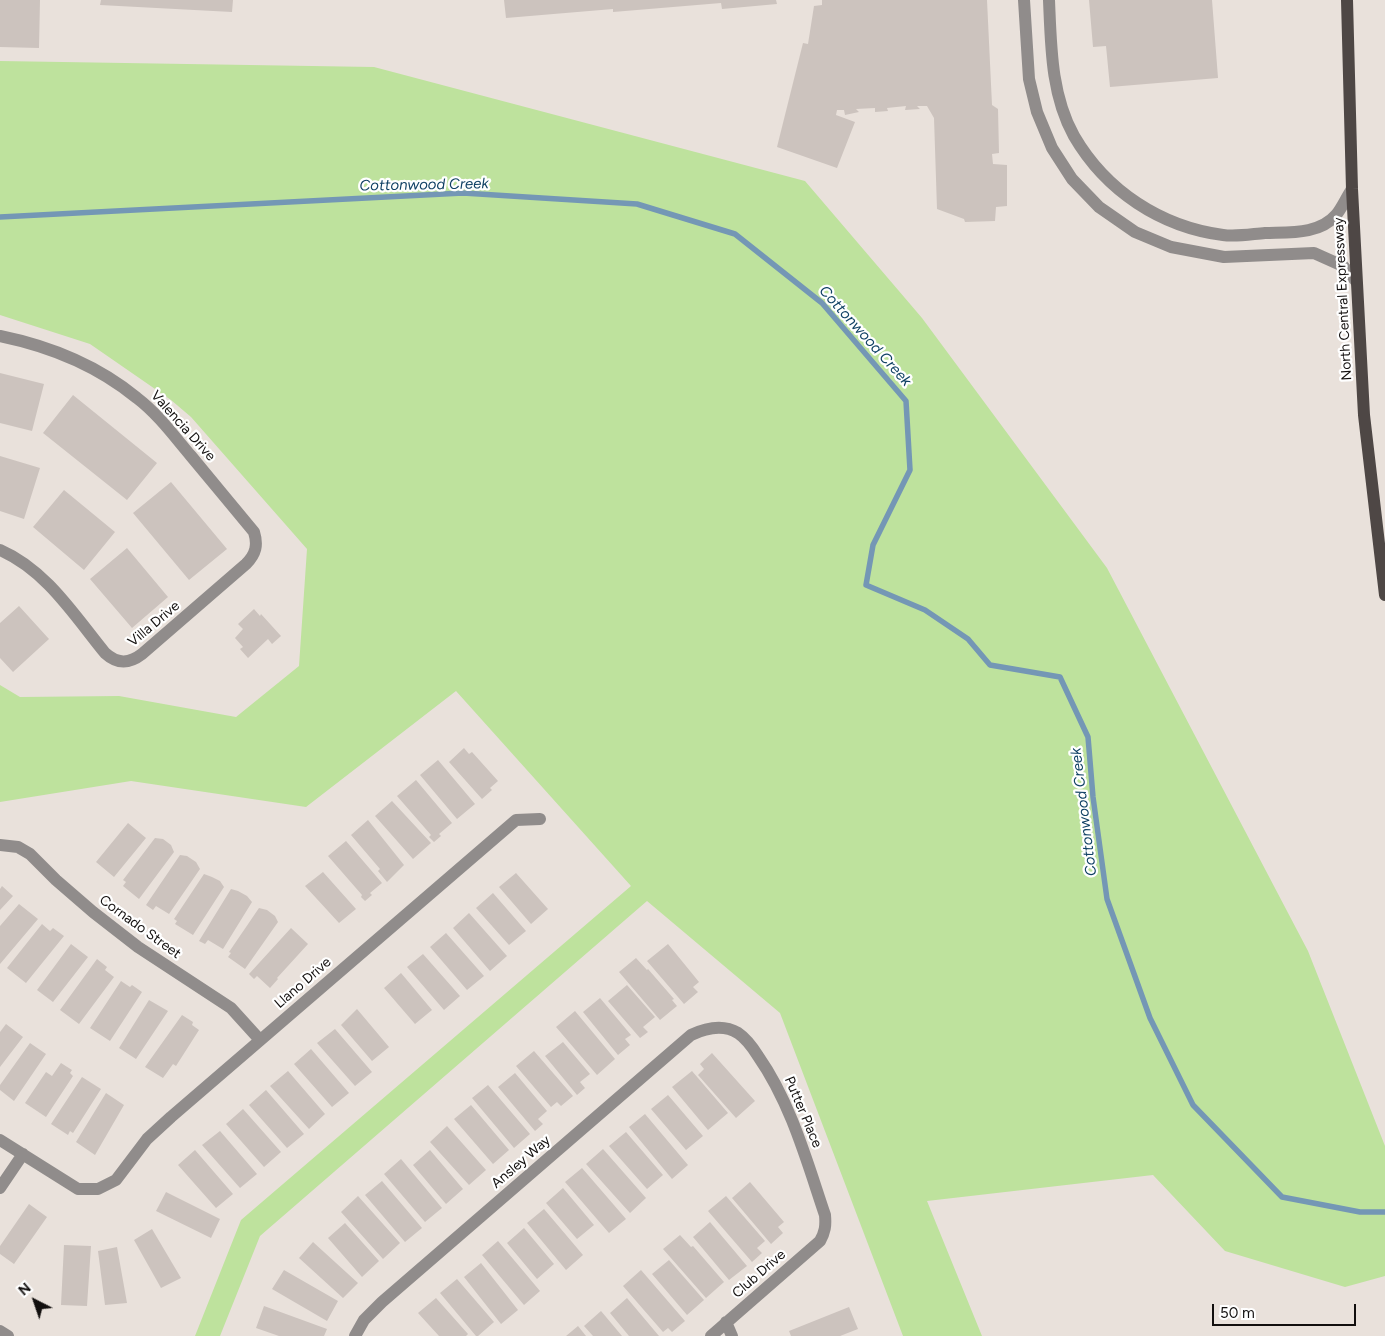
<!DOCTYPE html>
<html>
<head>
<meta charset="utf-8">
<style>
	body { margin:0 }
	#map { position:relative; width:1385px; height:1336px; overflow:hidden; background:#e9e1db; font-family:Figtree,sans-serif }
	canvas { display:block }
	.north { position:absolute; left:10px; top:1276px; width:50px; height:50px; -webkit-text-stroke:4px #fff; paint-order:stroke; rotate:319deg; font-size:14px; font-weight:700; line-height:20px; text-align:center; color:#120f0e }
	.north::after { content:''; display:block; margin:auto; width:18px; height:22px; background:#120f0e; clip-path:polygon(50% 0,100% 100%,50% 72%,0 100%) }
	.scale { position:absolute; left:1212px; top:1304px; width:144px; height:22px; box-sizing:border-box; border:2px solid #120f0e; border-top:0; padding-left:6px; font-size:15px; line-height:18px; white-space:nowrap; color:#120f0e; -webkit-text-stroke:4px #fff; paint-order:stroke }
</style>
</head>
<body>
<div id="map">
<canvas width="1385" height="1336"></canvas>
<div class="north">N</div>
<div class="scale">50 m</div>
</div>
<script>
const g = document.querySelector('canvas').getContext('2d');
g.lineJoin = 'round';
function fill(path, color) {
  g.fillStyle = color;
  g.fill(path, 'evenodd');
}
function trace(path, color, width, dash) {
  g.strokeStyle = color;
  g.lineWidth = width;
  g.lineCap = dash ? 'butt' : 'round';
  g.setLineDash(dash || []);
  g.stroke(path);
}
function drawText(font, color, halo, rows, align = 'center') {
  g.font = font + ' Figtree,sans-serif';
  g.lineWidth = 4.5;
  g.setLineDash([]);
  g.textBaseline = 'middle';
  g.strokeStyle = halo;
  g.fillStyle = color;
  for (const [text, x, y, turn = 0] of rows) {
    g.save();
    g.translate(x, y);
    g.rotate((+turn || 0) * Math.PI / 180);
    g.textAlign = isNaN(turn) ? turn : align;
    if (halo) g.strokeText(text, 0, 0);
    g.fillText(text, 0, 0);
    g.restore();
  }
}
const green = new Path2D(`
	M0 61 374 67 805 181 922 318 1107 568 1308 951 1385 1146V1276L1345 1287 1225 1251 1153 1175 927 1201 982 1336H903L780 1013 647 901 260 1236 220 1336H195L241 1220 631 886 456 691 306 807 131 781 0 802V685L20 697 119 696 236 717 299 666 307 549 191 417 171 400 90 344 0 315Z`);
const stream = new Path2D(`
	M0 217 463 193 637 204 735 234 822 303 906 401 910 470 873 545 866 585 925 610 968 639 990 665 1060 677 1088 737 1093 797 1107 899 1150 1018 1193 1105 1282 1197 1360 1212H1385`);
const building = new Path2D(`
	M0 0H40L39 48 0 47Z
	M101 0H233L232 12 100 5Z
	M504 0H776L777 4 722 9 721 3 613 12V9L506 18Z
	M822 0H987L992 105 998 109 999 153 992 154 993 164 1007 165V206L996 207 995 221 965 222 964 219 937 209 934 118 927 106H917L920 109 905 110 906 106 887 108 888 111 875 112V108L856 109 859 112 845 115 844 110H837L836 115 855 122 837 168 777 147 803 43 808 44 814 6 822 5Z
	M1089 0H1212L1218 78 1110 87 1106 46 1093 47Z
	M0 373 44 384 32 431 0 423Z
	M73 395 157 463 127 500 43 433Z
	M0 456 40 468 24 519 0 511Z
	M171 482 227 549 189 580 133 513Z
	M64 490 115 532 84 570 33 527Z
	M127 548 168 597 132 628 90 579Z
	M19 606 49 639 13 672 0 658V623Z
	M254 609 260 616 261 614 281 636 272 644 268 639 248 658 240 649 243 647 235 638 243 629 238 624Z
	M464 748 469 754 472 752 498 781 490 788 492 790 482 799 449 762Z
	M438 760 475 804 457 819 420 775Z
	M416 780 452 823 439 834 441 836 434 842 429 837 431 835 397 796Z
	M392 801 431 843 413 859 375 816Z
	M368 820 404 865 387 882 378 871 380 869 351 835Z
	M128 823 146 838 114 877 96 862Z
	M155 838 163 839 171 845 174 852 139 899 123 886 126 882 123 880Z
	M346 841 382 883 370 893 372 895 365 901 361 897 362 895 328 856Z
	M180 855 187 856 196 862 200 869 169 914 156 906 153 910 146 905Z
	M323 872 356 909 339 923 305 886Z
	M516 873 548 909 531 924 499 887Z
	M204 874 212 877 220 881 224 887 193 935 175 924 177 921 174 919Z
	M2 886 13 896 0 910V889Z
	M231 889 238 891 247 896 252 902 223 949 208 940 205 944 199 941Z
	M493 893 526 931 509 945 476 908Z
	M19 904 38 919 0 964V926Z
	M259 908 267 910 275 916 278 922 245 969 228 957 231 953 229 952Z
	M469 913 507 956 490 971 453 928Z
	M42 924 50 931 53 928 64 936 26 983 7 968Z
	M291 928 308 944 277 978 278 979 270 988 257 976 254 979 249 974Z
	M446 933 484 976 467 990 430 947Z
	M71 944 88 957 53 1002 37 990Z
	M668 944 699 982 693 987 698 992 684 1004 647 961Z
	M423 954 460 996 444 1010 407 967Z
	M636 958 647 970 648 969 674 999 672 1000 677 1006 660 1020 619 972Z
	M97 959 107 967 105 970 114 977 79 1024 60 1010Z
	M401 973 432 1010 415 1024 384 988Z
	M121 981 130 987 132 985 142 992 110 1041 90 1028Z
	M627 985 655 1017 643 1027 648 1032 640 1038 608 1001Z
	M600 998 631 1035 625 1039 630 1045 618 1055 583 1012Z
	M149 1000 168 1011 136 1059 119 1048Z
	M357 1009 389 1047 372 1061 341 1025Z
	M575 1011 615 1059 597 1075 556 1027Z
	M182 1015 193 1022 192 1025 199 1030 176 1066 173 1064 163 1078 145 1067Z
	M6 1024 23 1037 0 1067V1032Z
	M335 1029 372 1072 355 1086 317 1043Z
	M563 1042 590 1074 580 1082 585 1088 577 1095 545 1056Z
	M30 1043 46 1054 14 1101 0 1090V1085Z
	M311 1049 349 1093 332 1107 294 1064Z
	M534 1051 573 1096 561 1106 557 1102 551 1107 516 1066Z
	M712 1053 755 1101 736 1118 698 1075 704 1069 700 1064Z
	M61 1063 72 1070 70 1073 73 1076 46 1117 25 1103 46 1072 52 1076Z
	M288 1071 325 1114 309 1129 270 1086Z
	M692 1071 728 1113 708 1130 672 1087Z
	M515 1073 547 1111 538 1119 543 1124 535 1131 498 1087Z
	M82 1077 101 1089 73 1133 70 1131 68 1135 51 1124Z
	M488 1085 530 1134 514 1148 472 1098Z
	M266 1090 304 1134 287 1148 249 1105Z
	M106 1093 124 1105 95 1155 76 1142Z
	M668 1095 703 1136 686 1150 651 1109Z
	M471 1105 509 1150 493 1164 454 1119Z
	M243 1109 281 1152 264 1167 226 1124Z
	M645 1114 688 1165 672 1179 629 1127Z
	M447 1126 486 1170 469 1185 430 1142Z
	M220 1131 257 1174 240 1188 202 1145Z
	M626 1132 663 1175 647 1189 609 1146Z
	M603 1149 646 1198 630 1213 586 1164Z
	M195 1150 233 1194 216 1208 178 1165Z
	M430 1150 463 1189 446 1204 413 1165Z
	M401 1159 442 1208 425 1222 384 1174Z
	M582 1168 626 1219 609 1233 565 1182Z
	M382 1181 422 1228 405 1242 365 1195Z
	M750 1182 784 1222 778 1227 783 1233 771 1244 732 1198Z
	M563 1188 594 1225 577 1239 546 1203Z
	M166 1192 220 1219 211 1238 156 1211Z
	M358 1196 400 1243 383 1259 341 1212Z
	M726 1196 765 1241 757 1248 762 1253 752 1262 708 1211Z
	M29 1204 47 1217 14 1264 0 1254V1246Z
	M544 1209 583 1255 566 1270 527 1223Z
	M710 1222 747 1266 729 1280 693 1237Z
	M345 1223 379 1261 362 1277 328 1238Z
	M524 1228 554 1264 537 1279 507 1243Z
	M152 1229 181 1278 161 1288 134 1240Z
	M680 1235 691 1247 693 1246 724 1282 706 1298 663 1249Z
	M498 1241 540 1291 524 1305 482 1255Z
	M313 1242 358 1283 343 1298 299 1258Z
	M64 1245 91 1246 87 1306 61 1305Z
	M117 1247 127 1303 105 1305 98 1251Z
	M669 1260 704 1300 687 1315 652 1274Z
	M481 1263 518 1310 501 1324 464 1277Z
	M284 1270 338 1301 327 1321 272 1289Z
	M641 1270 685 1321 672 1332 668 1328 663 1332 623 1286Z
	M457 1279 494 1322 478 1336H476L440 1293Z
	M436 1298 468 1334 466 1336H439L418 1313Z
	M627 1298 659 1336H629L610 1313Z
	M264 1306 327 1329 324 1336H279L256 1328Z
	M849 1307 858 1329 840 1336H791L789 1331Z
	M601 1311 622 1336H593L584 1326Z
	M578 1326 586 1336H566Z`);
const minor = new Path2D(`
	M1024 0 1029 79 1037 112 1052 148 1072 179 1099 207 1135 232 1171 247 1224 257 1314 253 1343 266 1356 281
	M1049 0C1051 46 1051 95 1074 136 1106 191 1161 227 1223 235 1236 237 1252 234 1265 233 1288 232 1319 235 1336 215 1342 208 1346 198 1352 189
	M0 336C49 346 98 366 137 398 158 414 174 436 191 456 212 481 233 507 254 532 258 545 256 554 246 564L142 654C129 664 117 664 105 653 74 615 46 570 0 550
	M0 845 18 847 30 854 56 880 93 912 138 947 231 1008 260 1040
	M0 1140 78 1189H98L116 1180 147 1139 171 1117 516 820 540 819
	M0 1188 23 1154
	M726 1322 732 1336
	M0 1331 8 1336
	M355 1336 364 1320 382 1302 691 1035C706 1028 723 1024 738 1033 747 1039 753 1048 758 1056 791 1103 807 1162 825 1215 826 1226 825 1232 820 1241L711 1336`);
const major = new Path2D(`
	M1347 0 1352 189 1364 415 1385 595`);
const streetNames = [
	["North Central Expressway",1343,299,-93],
	["Valencia Drive",183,426,48],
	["Villa Drive",154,624,-40],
	["Cornado Street",140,927,36],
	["Llano Drive",303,983,-41],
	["Putter Place",803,1112,67],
	["Ansley Way",521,1162,-41],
	["Club Drive",759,1274,-41]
];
const waterNames = [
	["Cottonwood Creek",424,185,-1],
	["Cottonwood Creek",865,336,48],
	["Cottonwood Creek",1084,812,-97]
];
fill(green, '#bee29d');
trace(stream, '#7497b5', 5.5);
fill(building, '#ccc3be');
trace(minor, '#908c8b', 12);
trace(major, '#4e4745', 12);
drawText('14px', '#120f0e', '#fff', streetNames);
drawText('italic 15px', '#104164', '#fff', waterNames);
</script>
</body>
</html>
